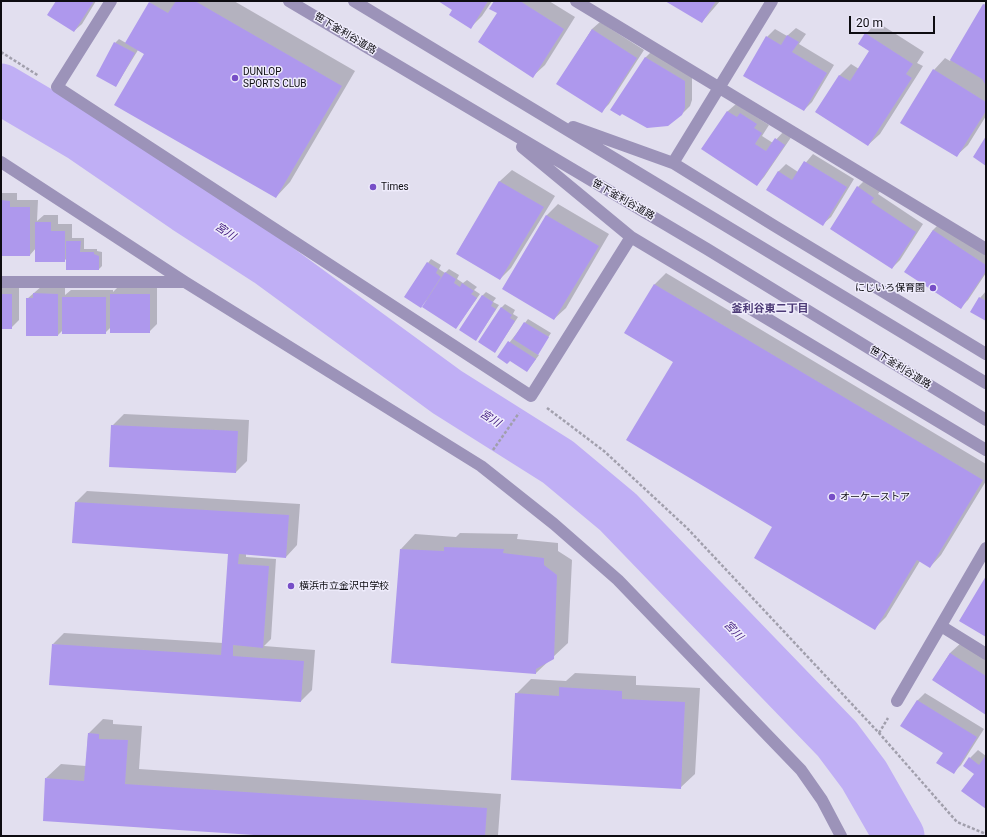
<!DOCTYPE html>
<html>
<head>
<meta charset="utf-8">
<style>
	body { margin:0 }
	#map { position:relative; width:987px; height:837px; overflow:hidden; background:#e2dfef; font-family:Roboto,sans-serif }
	canvas { display:block }
	.frame { position:absolute; inset:0; border:2px solid #0d0c11; pointer-events:none }
	.scale { position:absolute; left:849px; top:16px; width:86px; height:18px; box-sizing:border-box; border:2px solid #0d0c11; border-top:0; padding-left:5px; font-size:12px; line-height:14px; white-space:nowrap; color:#0d0c11; -webkit-text-stroke:3px #efecfc; paint-order:stroke }
</style>
</head>
<body>
<div id="map">
<canvas width="987" height="837"></canvas>
<div class="frame"></div>
<div class="scale">20 m</div>
</div>
<script>
const g = document.querySelector('canvas').getContext('2d');
g.lineJoin = 'round';
function fill(path, color) {
  g.fillStyle = color;
  g.fill(path, 'evenodd');
}
function trace(path, color, width, dash) {
  g.strokeStyle = color;
  g.lineWidth = width;
  g.lineCap = dash ? 'butt' : 'round';
  g.setLineDash(dash || []);
  g.stroke(path);
}
function drawText(font, color, halo, rows, align = 'center') {
  g.font = font + ' Roboto,"Noto Sans JP",sans-serif';
  g.lineWidth = 3;
  g.setLineDash([]);
  g.textBaseline = 'middle';
  g.strokeStyle = halo;
  g.fillStyle = color;
  for (const [text, x, y, turn = 0] of rows) {
    g.save();
    g.translate(x, y);
    g.rotate((+turn || 0) * Math.PI / 180);
    g.textAlign = isNaN(turn) ? turn : align;
    if (halo) g.strokeText(text, 0, 0);
    g.fillText(text, 0, 0);
    g.restore();
  }
}
const shadow = new Path2D(`
	M57 1H96L82 24 74 31Z
	M151 1H234L355 71 290 182 276 197 145 54 138 50 116 86 97 75 115 43 119 39 126 43Z
	M440 1H492L482 16 471 27 453 9Z
	M496 1H549L575 17 545 65 533 76 499 13Z
	M667 1H720L702 22Z
	M986 2V116L968 145 956 156 902 122 934 70 945 58 950 61Z
	M600 22 644 50 609 104 602 111 558 83 592 29Z
	M877 22 924 52 917 63 923 66 880 134 868 145 816 112 840 75 851 64 859 69 870 51 859 44 866 34Z
	M796 28 806 34 799 44 834 65 812 102 804 110 767 37 775 29 787 36Z
	M653 50 692 73V100L690 106 682 114 645 58Z
	M736 104 769 125 762 136 773 143 784 131 792 136 764 177 757 185 703 149 728 111Z
	M813 154 854 179 831 217 823 224 778 172 786 164 798 172Z
	M512 170 555 196 511 268 500 279 457 253 500 181Z
	M866 179 881 190 878 194 923 224 900 260 892 268 858 187Z
	M1 193H17V200H38L37 221 44 215H58V224H72V238H84V249H97V251L102 252V266L99 269 67 258 64 261 36 248 30 255H1Z
	M558 204 609 234 566 308 554 319 504 289 547 215Z
	M941 222 986 252V273L968 300 960 308 906 272 933 230Z
	M431 259 441 265 439 269 445 273 449 269 459 275 457 279 463 283 467 280 477 287 474 290 480 294 456 328 427 300 420 307 428 263Z
	M666 273 986 464V481L941 555 930 567 920 561 886 617 874 629 773 527 674 362 626 333 655 284Z
	M42 286H65V295L71 290H113V292L119 286H157V324L149 332 111 327 105 333 63 330 58 335 27 299Z
	M1 287H19V320L11 328H1Z
	M986 291V320L980 298Z
	M486 292 496 298 493 302 499 305 476 340 482 296Z
	M505 304 515 310 513 314 518 317 495 352 501 308Z
	M528 319 551 333 537 354 539 355 527 371 510 360 498 357Z
	M124 414 249 420 247 461 236 472 112 426Z
	M87 491 300 504 297 545 286 557 246 554V557L276 559 271 639 264 646 315 650 312 690 301 701 53 644 64 633 223 643 229 553 73 542 76 502Z
	M460 533 518 534 517 539 558 543V551L572 560 568 643 536 673 392 663 401 549 415 534 456 537Z
	M962 642 986 657V713L933 680 950 653Z
	M575 673 636 676V685L700 688 695 774 680 788 516 694 531 679 566 681Z
	M925 693 984 729 961 765 953 773 945 752 917 701Z
	M103 719 113 720V724L142 726 139 769 501 794 498 835 284 836 46 778 61 764 86 766 88 734Z
	M978 750 986 756V808L970 758Z`);
const river = new Path2D(`
	M1 89 81 136 186 208 268 261 447 392 558 462 618 512 837 739 864 775 899 836`);
const building = new Path2D(`
	M56 1H94L74 32 47 15Z
	M176 1H195L342 86 276 198 114 105 144 54 125 43 149 2 168 13Z
	M438 1H488L471 29 449 15 452 10Z
	M494 1H520L564 29 533 78 478 42 497 13 489 9Z
	M665 1H716L702 23Z
	M983 4 986 5 985 84 982 79 950 60Z
	M592 29 637 58 602 113 556 84Z
	M865 33 913 64 906 74 912 78 868 146 815 112 839 75 850 81 869 51 858 44Z
	M787 35 799 42 792 52 827 73 804 111 743 76 766 36 781 45Z
	M114 42 135 53 116 87 96 76Z
	M645 57 685 81V108L682 115 668 126 647 128 622 114 620 116 610 110Z
	M933 69 986 102V111L957 157 900 123Z
	M727 111 737 117 740 113 757 124 754 128 762 133 755 144 766 151 775 138 785 145 757 186 701 149Z
	M986 136V166L973 157Z
	M804 161 847 187 823 226 766 190 778 171 792 180Z
	M499 181 544 207 500 280 456 254Z
	M857 186 874 198 871 202 916 232 892 269 830 229Z
	M1 200 10 201V207H30V256H1Z
	M546 215 599 246 554 320 502 289Z
	M35 222H51V231H65V262H35Z
	M933 230 986 265V271L961 309 904 272Z
	M66 241H81L80 252H94V254L99 256V270H66Z
	M427 262 438 269 436 273 441 277 421 308 404 297Z
	M445 272 456 279 454 283 460 287 462 283 474 291 471 294 477 298 456 329 422 307Z
	M654 284 983 480 930 568 917 560 875 630 754 558 772 527 626 440 673 362 624 333Z
	M33 293 58 294V336H26V298H33Z
	M1 294H12V329H1Z
	M110 294H150V333H110Z
	M482 295 493 302 491 306 496 309 476 341 459 330Z
	M62 297H106V334H62Z
	M979 297 986 301V321L970 312Z
	M501 307 512 315 510 318 515 321 495 353 478 342Z
	M524 322 549 337 538 355 513 339Z
	M508 341 536 359 527 372 510 361 507 364 497 357Z
	M111 425 238 431 236 473 109 467Z
	M75 502 289 515 286 558 239 554 238 564 269 566 263 648 233 645V656L304 661 301 702 49 685 52 644 221 655 228 554 72 543Z
	M444 547 504 549 503 553 544 558V565L557 575 554 659 536 669V674L391 663 400 549 444 551Z
	M986 576V637L959 621Z
	M950 653 986 676V715L932 680Z
	M559 687 622 691V699L685 702 681 789 511 780 515 693 559 696Z
	M917 700 977 737 954 774 936 763 943 753 900 726Z
	M88 733 99 734V739L128 740 125 784 487 808 485 836H269L43 821 45 778 84 781Z
	M986 755V809L961 791 974 774 963 766 969 757 979 765Z`);
const path = new Path2D(`
	M1 52 39 76
	M547 408 604 451 687 528 879 733 957 822 986 834
	M493 450 519 413
	M879 733 888 718`);
const minor = new Path2D(`
	M111 1 57 87 531 396 631 237
	M289 1 707 249 986 420
	M354 1 986 383
	M576 1 986 249
	M573 127 673 163 773 225 986 354
	M522 147 631 237 986 450
	M1 162 185 282 481 466 554 524 618 580 801 770 822 800 841 836
	M673 163 772 1
	M1 282H185
	M941 626 986 654
	M897 701 986 548`);
const markers = [
	[235,78,4,"#774ec7"],
	[373,187,4,"#774ec7"],
	[933,288,4,"#774ec7"],
	[832,497,4,"#774ec7"],
	[291,586,4,"#774ec7"]
];
const streetNames = [
	["笹下釜利谷道路",345,34,31],
	["笹下釜利谷道路",623,200,30],
	["笹下釜利谷道路",900,368,32]
];
const poiNames = [
	["DUNLOP",243,72],
	["SPORTS CLUB",243,84],
	["Times",381,187],
	["にじいろ保育園",925,288,"right"],
	["オーケーストア",840,497],
	["横浜市立金沢中学校",299,586]
];
const waterNames = [
	["宮川",225,232,34],
	["宮川",490,419,32],
	["宮川",733,631,46]
];
const neighbourhoodNames = [
	["釜利谷東二丁目",770,309]
];
fill(shadow, '#0003');
trace(river, '#c0aff5', 51);
fill(building, '#ae98ed');
trace(path, '#a19fac', 2.5, [3, 2]);
trace(minor, '#9c93b9', 12);
for (const [x, y, r, color] of markers) {
  const dot = new Path2D();
  dot.arc(x, y, r, 0, 2 * Math.PI);
  g.fillStyle = color;
  g.fill(dot);
  trace(dot, '#efecfc', 1.5);
}
drawText('10px', '#0d0c11', '#efecfc', streetNames);
drawText('10px', '#0d0c11', '#efecfc', poiNames, 'left');
drawText('italic 11px', '#472183', '#efecfc', waterNames);
drawText('bold 11px', '#4b3975', '#efecfc', neighbourhoodNames);
</script>
</body>
</html>
